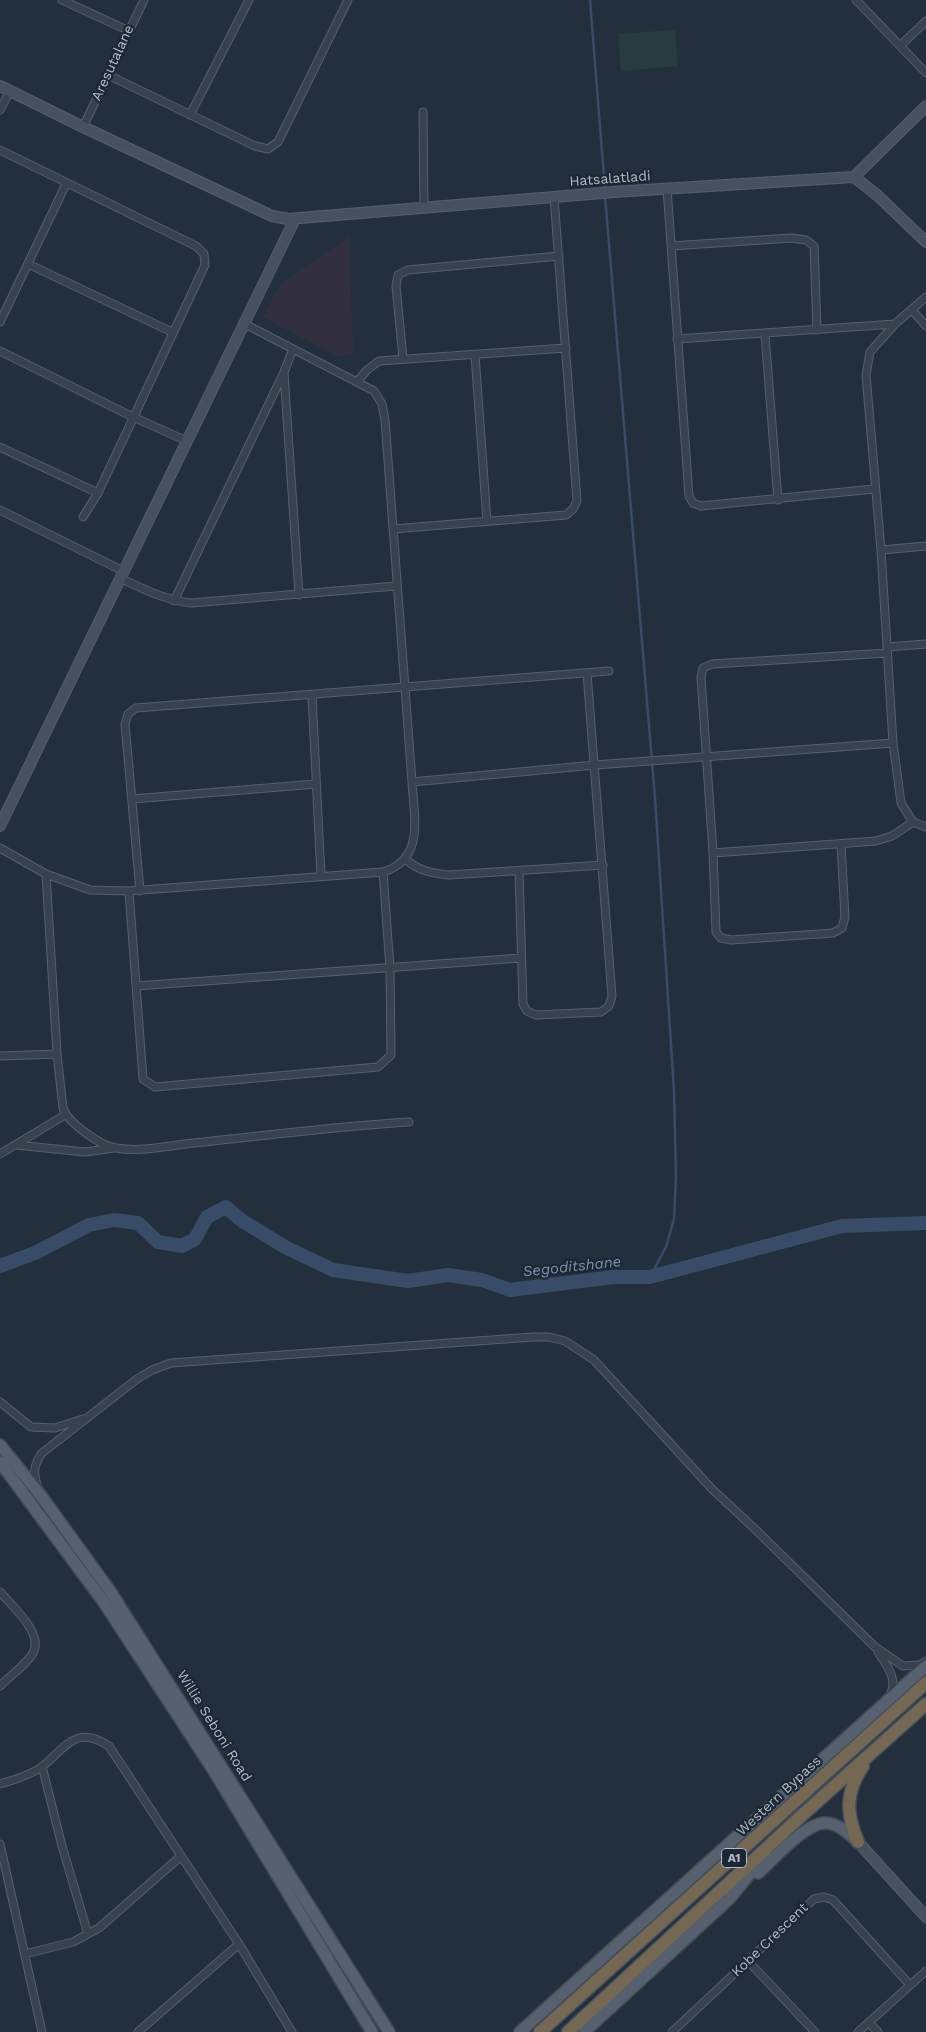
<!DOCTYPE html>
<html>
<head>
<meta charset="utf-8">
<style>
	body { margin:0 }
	canvas { display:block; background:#242f3e }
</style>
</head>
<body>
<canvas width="926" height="2032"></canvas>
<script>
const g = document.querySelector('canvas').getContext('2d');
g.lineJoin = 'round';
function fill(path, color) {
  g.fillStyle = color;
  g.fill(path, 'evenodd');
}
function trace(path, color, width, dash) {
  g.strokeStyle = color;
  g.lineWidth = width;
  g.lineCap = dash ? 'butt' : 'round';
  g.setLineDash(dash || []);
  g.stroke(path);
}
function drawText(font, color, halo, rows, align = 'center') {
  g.font = font + ' "Work Sans",sans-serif';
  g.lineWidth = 4.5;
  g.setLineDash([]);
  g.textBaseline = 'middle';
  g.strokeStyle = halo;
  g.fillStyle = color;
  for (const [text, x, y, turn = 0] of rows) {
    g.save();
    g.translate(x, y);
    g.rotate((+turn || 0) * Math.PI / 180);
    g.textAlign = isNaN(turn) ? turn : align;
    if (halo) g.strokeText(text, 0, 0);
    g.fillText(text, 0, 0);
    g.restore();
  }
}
const medical = new Path2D(`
	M349 237 353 354 337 356 263 317 281 283Z`);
const green = new Path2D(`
	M675 30 678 66 621 71 618 34Z`);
const stream = new Path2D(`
	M590 0 605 190
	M605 196 655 798 674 1091 676 1178 674 1219 666 1247 650 1277`);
const river = new Path2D(`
	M0 1266 35 1253 89 1225 114 1220 138 1223 158 1242 182 1246 195 1239 207 1217 226 1207 241 1220 285 1247 333 1270 408 1281 448 1275 482 1280 510 1290 613 1277H650L842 1226 926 1223`);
const street = new Path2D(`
	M62 0 129 31
	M856 0 926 73
	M901 45 926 21
	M108 75 255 146 268 149 278 142 348 0
	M0 110 10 91
	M423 112 424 207
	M190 115 249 0
	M83 127 144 0
	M0 150 196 246 204 254 205 265 98 493 83 517
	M667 188 689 496 693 503 701 506 874 489
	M671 246 791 238 806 240 814 246 817 330
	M28 264 172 332
	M926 297 895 324 870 352 866 375 881 550 893 743 901 803 913 822 926 827
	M912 310 926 326
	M0 322 66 184
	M765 335 778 500
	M677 339 895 324
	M0 351 133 417 187 441
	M475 355 487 521
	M403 358 396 286 398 275 408 270 559 256
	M284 373 299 595
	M357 382 367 370 379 361 566 348
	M0 447 98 493
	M0 510 123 571
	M393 529 566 515 573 509 577 501 554 197
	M881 550 926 546
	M120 578C143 589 165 600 191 603L396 586
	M174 601 284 372 293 349
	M887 647 926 644
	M312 696 321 876
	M412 782 595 765 893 743
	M132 799 316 784
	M841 844 845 917 842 928 833 933 731 940 721 938 716 932 713 853 701 677 703 668 712 664 887 653
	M0 848 46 874 90 890 129 891 383 872C425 859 414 818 412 782L385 420 382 404 374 391 243 323
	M713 853 876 841 892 836 913 822
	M405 859C419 871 431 873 449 875L603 865
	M519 872 523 1004 527 1011 536 1015 601 1012 609 1006 612 996 587 673
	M129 891 143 1079 155 1087 378 1067 391 1055 390 968 383 872
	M140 891 125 724 128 714 136 708 609 671
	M136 986 521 958
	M57 1054 63 1108C68 1123 101 1146 116 1148 146 1153 174 1144 203 1142 272 1135 340 1126 409 1122
	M0 1056 57 1054 46 874
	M16 1145 85 1152 114 1148
	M0 1154 65 1115
	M0 1402 31 1427 55 1428 83 1419
	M38 1488C33 1473 33 1466 42 1453L137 1379 152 1370 171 1363 533 1337H549L565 1341 594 1360 712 1489 756 1530 875 1647 903 1666 920 1665 926 1661
	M0 1592C13 1607 47 1636 31 1656 23 1667 10 1676 0 1686
	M878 1652C886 1664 900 1682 889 1696
	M42 1766 62 1846 88 1934
	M0 1784C14 1780 31 1775 43 1766 67 1746 76 1725 109 1746L239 1944 292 2032
	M0 1844 42 2032
	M25 1954 73 1942 99 1928 181 1856
	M749 1962 815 2032
	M869 2023 878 2032
	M138 2032 239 1944
	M672 2032 814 1899 824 1897 833 1900 910 1985
	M858 2032 926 1971`);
const secondary = new Path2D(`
	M0 86 83 127 272 216 288 219 614 192 854 177 877 195 926 242
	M854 177 926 106
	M0 826 295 219
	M858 1842 926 1917`);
const primary = new Path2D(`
	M0 1445 42 1497 110 1591 389 2032
	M0 1462 103 1601 214 1771 372 2032
	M758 1873C774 1859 803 1825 824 1823 837 1822 849 1834 858 1842
	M520 2032 926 1666
	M584 2032 729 1899 765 1855`);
const highway = new Path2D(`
	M858 1842C846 1814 845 1792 863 1766
	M540 2032 926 1683
	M568 2032 799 1818 926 1704`);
const shields = [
	[734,1858,25]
];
const shieldNames = [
	["A1",734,1858]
];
const streetNames = [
	["Aresutalane",113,63,-65],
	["Hatsalatladi",610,179,-4],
	["Willie Seboni Road",214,1726,58],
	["Western Bypass",779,1796,-43],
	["Kobe Crescent",770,1940,-44]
];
const waterNames = [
	["Segoditshane",572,1267,-6]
];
fill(medical, '#32303f');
fill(green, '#263c3f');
trace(stream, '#394c67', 2.5);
trace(river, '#394c67', 14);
trace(street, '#565f6c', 9);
trace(secondary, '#565f6c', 12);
trace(primary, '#414a57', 14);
trace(highway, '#434c59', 15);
trace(street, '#38414e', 7);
trace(secondary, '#465061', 10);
trace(primary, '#56606e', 11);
trace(highway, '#746855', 12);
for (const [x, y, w] of shields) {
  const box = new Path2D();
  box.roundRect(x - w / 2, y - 9.5, w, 19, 4);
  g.fillStyle = '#1d2633';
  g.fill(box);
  trace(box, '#b4bcc9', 1);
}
drawText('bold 12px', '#b4bcc9', null, shieldNames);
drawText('14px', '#b4bcc9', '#1d2633', streetNames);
drawText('italic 15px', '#7c92b1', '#1d2633', waterNames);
</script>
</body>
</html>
